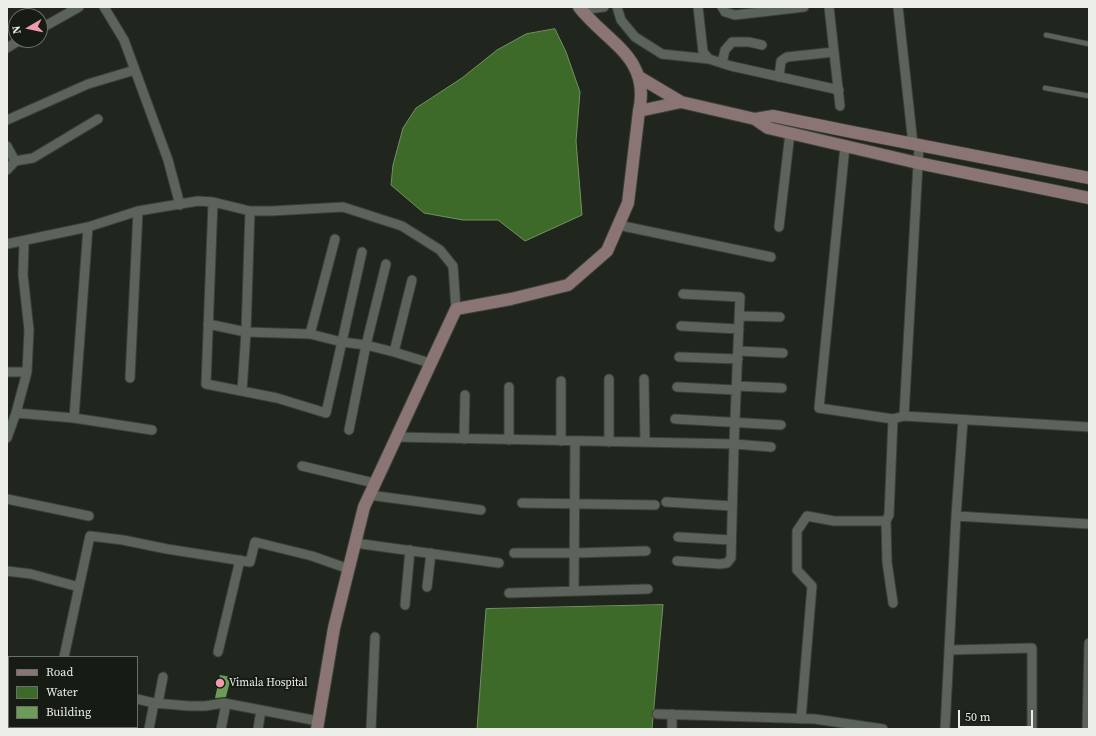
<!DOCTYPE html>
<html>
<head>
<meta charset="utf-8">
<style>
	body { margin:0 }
	#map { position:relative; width:1096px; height:736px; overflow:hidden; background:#20251e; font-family:"Source Serif 4",serif }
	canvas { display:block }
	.frame { position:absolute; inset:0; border:8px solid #ebeee9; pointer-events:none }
	.legend { position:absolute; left:8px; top:656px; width:130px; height:72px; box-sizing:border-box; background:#161b14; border:1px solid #6b6f69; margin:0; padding:5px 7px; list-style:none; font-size:12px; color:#ebeee9 }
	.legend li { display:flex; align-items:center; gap:8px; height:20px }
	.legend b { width:20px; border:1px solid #6b6f69 }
	.north { position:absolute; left:8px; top:8px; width:40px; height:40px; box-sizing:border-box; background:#161b14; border:1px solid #6b6f69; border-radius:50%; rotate:261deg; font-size:11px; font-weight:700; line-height:16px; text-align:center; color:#ebeee9 }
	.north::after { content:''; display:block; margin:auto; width:14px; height:18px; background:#f29aad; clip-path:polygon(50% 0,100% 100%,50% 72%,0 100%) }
	.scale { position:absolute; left:958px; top:710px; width:75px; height:18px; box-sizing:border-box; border:2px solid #ebeee9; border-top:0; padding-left:5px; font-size:12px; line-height:14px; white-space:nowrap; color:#ebeee9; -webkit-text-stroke:3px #161b14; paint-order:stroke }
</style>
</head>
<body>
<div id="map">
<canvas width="1096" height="736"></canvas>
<div class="frame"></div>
<ul class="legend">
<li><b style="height:5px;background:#8a7574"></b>Road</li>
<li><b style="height:11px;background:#3d6a28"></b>Water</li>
<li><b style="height:11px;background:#6c9c58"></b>Building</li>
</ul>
<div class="north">N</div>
<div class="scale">50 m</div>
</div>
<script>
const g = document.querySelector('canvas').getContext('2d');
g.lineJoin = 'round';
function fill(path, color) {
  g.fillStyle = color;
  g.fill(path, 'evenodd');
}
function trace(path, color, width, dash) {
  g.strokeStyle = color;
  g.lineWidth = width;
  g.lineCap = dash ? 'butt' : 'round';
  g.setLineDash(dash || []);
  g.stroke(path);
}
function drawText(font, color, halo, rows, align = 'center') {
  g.font = font + ' "Source Serif 4",serif';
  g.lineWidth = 4;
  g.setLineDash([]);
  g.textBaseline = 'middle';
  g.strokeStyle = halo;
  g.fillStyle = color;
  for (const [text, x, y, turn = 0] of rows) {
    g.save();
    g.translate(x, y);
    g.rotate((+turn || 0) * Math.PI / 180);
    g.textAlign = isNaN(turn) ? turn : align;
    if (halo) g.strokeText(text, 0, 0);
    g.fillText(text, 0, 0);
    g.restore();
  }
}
const water = new Path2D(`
	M555 29 566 52 580 92 576 141 582 215 525 241 498 220H463L424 213 391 185 393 165 403 128 416 108 462 78 497 50 526 34Z
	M663 605 652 729H477L486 609Z`);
const building = new Path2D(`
	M220 675 231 677 226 697 216 698H215Z`);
const lane = new Path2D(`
	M1046 35 1089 44
	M1045 88 1089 96`);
const street = new Path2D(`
	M104 7 124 40 135 70
	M617 7 621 20 635 37 662 54 709 59
	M698 7 703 52 709 59 731 66 839 90
	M722 7 725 12 735 15 804 7
	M829 7 840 106
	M898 7 913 144
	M581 10 604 7
	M40 29 79 7
	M7 48 20 40
	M722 63 725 50 732 42H749L762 45
	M779 77 781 61 787 57 834 52
	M7 120 88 84 135 70 168 160 180 205
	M7 146 15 161 33 158 98 119
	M845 146 819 408 893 419 904 416
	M919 146 904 416 1089 427
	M7 170 15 161
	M213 202 206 384 277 398 326 413 362 252
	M618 225 771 257
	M779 227 790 133
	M335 239 310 334 342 342 366 345 394 352 430 363
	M7 244 88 227 138 211 198 201 213 202 250 211H271L343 207 402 226 440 250 453 266 456 309
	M739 316 780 317
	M208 324 246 332 310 334
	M681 326 739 329
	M738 351 783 353
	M394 352 412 280
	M679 357 738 359
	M7 372H27
	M130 378 138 211
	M644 379 645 442
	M736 386 782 388
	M677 387 736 390
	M242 391 246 332 250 211
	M16 413 74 418 152 430
	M74 418 88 227
	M675 419 781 425
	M349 430 366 345 386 264
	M396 437 734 444 771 447
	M7 438 16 413 27 372 29 330 23 275 24 242
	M464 439 465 395
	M509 440V387
	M561 441V381
	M609 442V379
	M302 466 374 483
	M369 495 481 510
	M7 499 89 516
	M666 502 732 506
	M522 503 655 505
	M956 516 1089 524
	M678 537 731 540
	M355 543 499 563
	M514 553H574L646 551
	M677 561 720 564 727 563 731 558 734 444 740 297 683 294
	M7 571 31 574 79 587 64 657
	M79 587 90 536 123 540 167 549 250 562 255 542 312 556 349 569
	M427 587 431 553
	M574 591 575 441
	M509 593 648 589
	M893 603 887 562 886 521 889 515 893 419
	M405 605 410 550
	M949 650 1032 648V729
	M218 652 240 560
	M137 699 154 703 189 706H205L224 703 318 721
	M158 703 163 677
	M657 714 815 719 883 729
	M801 719 812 586 797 570V531L807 516 834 521H886
	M23 729V727
	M76 729V727
	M109 729 110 727
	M149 729 154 703
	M221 729 226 704
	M258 729 261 710
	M371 729 375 637
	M672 729V714
	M945 729 956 516 963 420
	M1087 729 1089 643`);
const secondary = new Path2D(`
	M639 77 681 102 755 119 768 128 918 163 1089 198
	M639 111 681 102
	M755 119 773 116 852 132 1089 178
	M317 729 334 628 364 507 456 309 511 299 568 285 607 251 628 203 639 111C651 57 606 42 579 7`);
const markers = [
	[220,683,5,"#f29aad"]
];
const poiNames = [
	["Vimala Hospital",229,683]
];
fill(water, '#3d6a28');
trace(water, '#719262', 1);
fill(building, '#6c9c58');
trace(lane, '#3b3f3a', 6);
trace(street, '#3b3f3a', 11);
trace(secondary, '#3b3f3a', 14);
trace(lane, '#5c635a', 4.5);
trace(street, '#5c635a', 9);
trace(secondary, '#8a7574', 12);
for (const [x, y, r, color] of markers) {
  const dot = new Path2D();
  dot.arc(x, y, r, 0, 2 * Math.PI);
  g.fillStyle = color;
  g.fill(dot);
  trace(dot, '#161b14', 1.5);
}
drawText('11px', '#ebeee9', '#161b14', poiNames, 'left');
</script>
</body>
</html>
